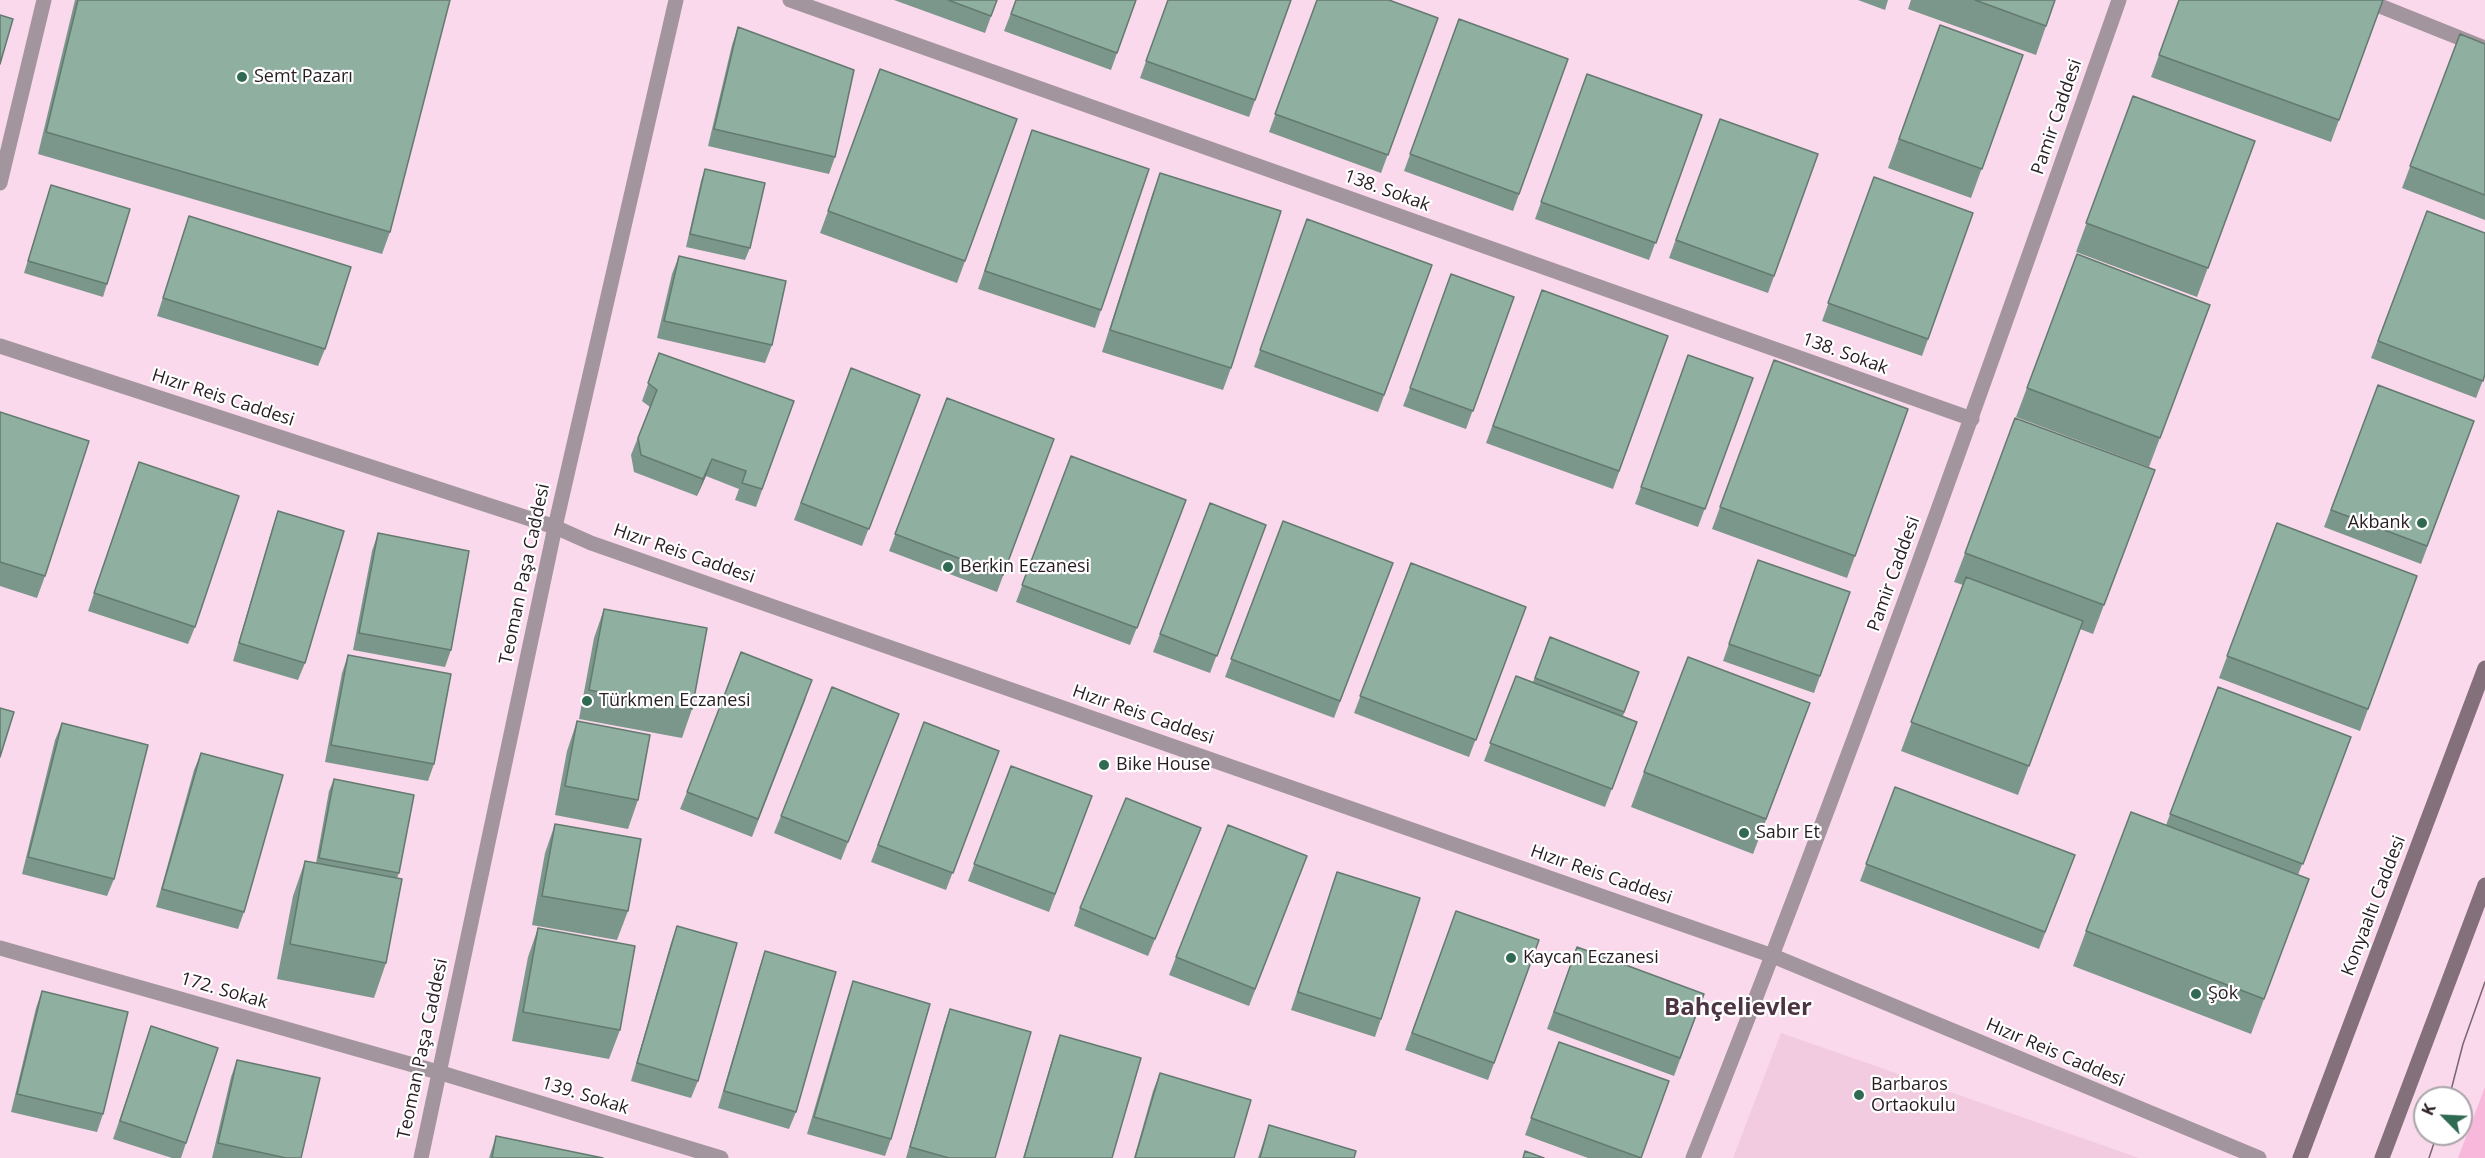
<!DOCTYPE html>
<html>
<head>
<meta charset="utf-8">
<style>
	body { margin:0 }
	#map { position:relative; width:2485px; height:1158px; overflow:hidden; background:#f9d9eb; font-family:"Open Sans",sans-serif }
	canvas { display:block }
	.north { position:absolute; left:2413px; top:1086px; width:60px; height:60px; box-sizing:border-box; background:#fff; border:2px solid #a9a4a7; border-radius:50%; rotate:294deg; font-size:16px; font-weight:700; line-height:24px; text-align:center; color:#271c22 }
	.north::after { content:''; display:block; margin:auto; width:21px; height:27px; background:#316a53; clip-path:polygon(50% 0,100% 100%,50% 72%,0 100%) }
</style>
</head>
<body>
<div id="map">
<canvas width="2485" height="1158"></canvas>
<div class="north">K</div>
</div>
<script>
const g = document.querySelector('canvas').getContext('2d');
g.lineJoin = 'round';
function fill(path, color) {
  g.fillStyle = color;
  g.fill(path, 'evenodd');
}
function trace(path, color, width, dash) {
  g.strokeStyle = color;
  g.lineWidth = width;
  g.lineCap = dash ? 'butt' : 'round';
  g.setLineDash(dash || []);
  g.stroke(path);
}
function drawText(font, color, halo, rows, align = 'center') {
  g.font = font + ' "Open Sans",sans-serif';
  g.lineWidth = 4.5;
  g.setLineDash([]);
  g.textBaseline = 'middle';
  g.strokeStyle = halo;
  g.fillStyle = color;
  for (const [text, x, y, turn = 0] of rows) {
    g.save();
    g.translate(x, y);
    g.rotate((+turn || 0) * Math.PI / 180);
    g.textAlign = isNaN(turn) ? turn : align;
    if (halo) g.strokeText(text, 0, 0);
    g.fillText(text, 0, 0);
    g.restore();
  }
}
const built = new Path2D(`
	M1781 1033 2139 1158H1733Z`);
const green = new Path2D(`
	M2485 1087V1158H2458Z`);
const minor = new Path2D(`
	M790 0 1972 419
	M0 183 44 0
	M0 346 555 527 591 543 1773 956 2259 1158
	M0 948 438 1072 721 1158`);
const tertiary = new Path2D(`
	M2365 0 2485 48
	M421 1158 555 527 676 0
	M1693 1158C1845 776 1983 388 2119 0`);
const secondary = new Path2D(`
	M2300 1158 2485 668
	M2382 1158 2485 885`);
const tram = new Path2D(`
	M2449 1098 2463 1044 2485 982
	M2429 1158 2437 1134`);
const wall = new Path2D(`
	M75 0H450L390 232 382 254 38 154Z
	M894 0H997L985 33Z
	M1016 0H1136L1111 70 1004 31Z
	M1168 0H1291L1249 117 1140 78Z
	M1317 0 1438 18 1381 173 1269 132Z
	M1858 0H1888L1885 10Z
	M1911 0H2055L2036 55 1908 9Z
	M2179 0H2383L2331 142 2151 77Z
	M1459 19 1568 59 1513 211 1404 171Z
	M1940 25 2023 55 1971 198 1888 168Z
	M738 27 835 157 829 174 708 146 732 45Z
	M2460 34 2485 44V220L2402 188Z
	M880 69 1017 119 957 283 820 233Z
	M1587 74 1702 115 1649 260 1535 219Z
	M2133 96 2255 141 2197 297 2076 252Z
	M1720 119 1818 154 1768 293 1669 258Z
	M1032 130 1101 310 1095 328 978 289Z
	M705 169 750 248 745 260 686 247 701 181Z
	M1160 173 1231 368 1223 390 1102 352 1152 195Z
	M1874 177 1973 213 1922 356 1822 321Z
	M51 185 107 284 103 297 24 273Z
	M2427 211 2485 375 2476 398 2371 358Z
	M189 216 325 349 318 366 157 316Z
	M1307 219 1432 265 1378 412 1254 367Z
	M2077 254 2210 305 2149 467 2016 417Z
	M679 256 772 345 765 363 657 338 672 274Z
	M1542 290 1668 336 1613 489 1486 443Z
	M1514 297 1466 429 1403 406 1410 388Z
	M659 353 794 401 756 507 735 500 739 489 706 476 697 496 634 472 631 455 650 407 642 401Z
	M1688 355 1753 378 1698 527 1635 504Z
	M1774 360 1908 409 1847 578 1712 529Z
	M851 368 920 395 862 546 794 520Z
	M2378 385 2474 421 2421 564 2324 527Z
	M947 398 1054 439 997 592 889 551Z
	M0 412 45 576 37 598 0 586Z
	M1071 456 1180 517 1130 645 1016 602Z
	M132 480 195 627 188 644 88 611Z
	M2144 499 2093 634 2080 629 2018 795 1901 751 1963 585 1954 582 1965 553Z
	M1210 503 1266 525 1210 673 1153 652Z
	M278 511 305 663 298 680 233 661 272 529Z
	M1283 521 1393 563 1334 718 1225 677Z
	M2277 523 2417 576 2360 731 2219 678Z
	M378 533 451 650 445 667 353 650 372 551Z
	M1758 560 1850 592 1814 693 1723 661Z
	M1411 563 1526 607 1469 757 1354 713Z
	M604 609 692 709 682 738 579 719 594 638Z
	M1550 637 1639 672 1623 716 1637 722 1605 807 1484 761 1516 676 1533 682Z
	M348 655 434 764 428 781 325 762 342 673Z
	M2218 687 2351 737 2298 875 2309 879 2251 1034 2073 966 2086 931 2166 825Z
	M806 698 752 837 680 809 687 792Z
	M1810 703 1753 854 1631 807 1644 772Z
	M577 721 638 800 628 829 555 815 567 751Z
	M924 722 999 751 946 890 871 862Z
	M62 723 114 879 107 896 22 874 55 740Z
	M892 731 841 860 774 833 781 816Z
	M201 753 244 912 238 929 156 907 194 770Z
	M1011 766 1092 796 1049 912 968 881Z
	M334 779 399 873 397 878 386 963 374 998 277 979 293 896 305 861 316 863 329 791Z
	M1895 787 2075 855 2039 949 1860 881Z
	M555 824 628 911 617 940 532 925 545 853Z
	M1194 845 1148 956 1074 926 1080 908Z
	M1307 856 1249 1006 1169 975 1176 957Z
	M1337 872 1381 1019 1375 1037 1291 1010Z
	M1456 911 1539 940 1488 1080 1405 1050Z
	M677 926 698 1081 691 1098 631 1081 671 943Z
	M538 928 620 1030 609 1059 512 1041 528 957Z
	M1577 947 1704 994 1674 1076 1547 1029Z
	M765 951 796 1112 789 1129 718 1108 759 969Z
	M853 981 891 1139 885 1156 807 1134 847 999Z
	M42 991 103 1114 97 1132 11 1112 36 1008Z
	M950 1009 995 1158H906L944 1026Z
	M151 1026 186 1143 181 1158H172L113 1139Z
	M1060 1035 1112 1158H1023L1054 1053Z
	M1559 1042 1669 1081 1641 1158H1588L1525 1135Z
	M237 1060 301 1158H212L231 1077Z
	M1160 1073 1234 1158H1134L1153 1091Z
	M1269 1125 1354 1158H1258Z
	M496 1136 603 1158H489Z`);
const shadedWall = new Path2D(`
	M712 459 706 476 697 496 703 479Z
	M1810 703 1797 738 1753 854 1766 819Z`);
const building = new Path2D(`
	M78 0H450L390 232 46 132Z
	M948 0H997L991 16Z
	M1016 0H1136L1117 53 1011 14Z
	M1168 0H1291L1255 100 1146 61Z
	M1317 0H1389L1438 18 1388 155 1275 114Z
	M1975 0H2055L2046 26Z
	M2179 0H2383L2339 120 2159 55Z
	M0 15 13 19 0 64Z
	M1459 19 1568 59 1519 194 1410 154Z
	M1940 25 2023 55 1982 169 1899 139Z
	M738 27 854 70 835 157 714 129Z
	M2460 34 2485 44V195L2410 166Z
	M880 69 1017 119 965 261 828 211Z
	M1587 74 1702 115 1656 243 1541 202Z
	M2133 96 2255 141 2208 268 2086 223Z
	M1720 119 1818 154 1774 276 1676 240Z
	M1032 130 1149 169 1101 310 985 271Z
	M705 169 765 183 750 248 690 234Z
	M1160 173 1281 211 1231 368 1110 330Z
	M1874 177 1973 213 1928 339 1828 303Z
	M51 185 130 209 107 284 28 261Z
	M2427 211 2485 233V374L2483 381 2378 341Z
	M189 216 351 267 325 349 163 298Z
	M1307 219 1432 265 1384 395 1260 350Z
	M2077 254 2210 305 2160 438 2027 388Z
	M679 256 786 281 772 345 664 321Z
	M1451 274 1514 297 1473 411 1410 388Z
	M1542 290 1668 336 1619 471 1493 426Z
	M659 353 794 401 762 489 742 483 746 471 712 459 703 479 641 455 638 438 657 390 648 383Z
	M1688 355 1753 378 1705 509 1641 487Z
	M1774 360 1908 409 1855 556 1720 507Z
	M851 368 920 395 869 529 801 503Z
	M2378 385 2474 421 2427 546 2331 510Z
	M947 398 1054 439 1003 575 895 534Z
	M0 412 89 441 45 576 0 562Z
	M2015 418 2155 470 2104 605 1965 553Z
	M1071 456 1186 500 1137 628 1022 585Z
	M139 462 239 496 195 627 94 593Z
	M1210 503 1266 525 1217 656 1160 634Z
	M278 511 344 531 305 663 239 643Z
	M1283 521 1393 563 1340 701 1231 659Z
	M2277 523 2417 576 2368 709 2227 656Z
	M378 533 469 551 451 650 359 633Z
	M1758 560 1850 592 1820 676 1729 644Z
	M1411 563 1526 607 1476 740 1360 696Z
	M1966 577 2083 621 2029 766 1911 722Z
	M604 609 707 628 692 709 589 690Z
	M1550 637 1639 672 1624 712 1535 678Z
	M741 652 812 680 758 819 687 792Z
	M348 655 451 674 434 764 331 745Z
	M1688 657 1810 703 1766 819 1644 772Z
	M1516 676 1637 722 1612 789 1490 743Z
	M832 687 899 714 848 842 781 816Z
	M2218 687 2351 737 2303 864 2170 814Z
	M0 708 14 712 0 757Z
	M577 721 650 735 638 800 565 786Z
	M924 722 999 751 953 873 878 845Z
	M62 723 148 745 114 879 28 857Z
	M201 753 283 775 244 912 162 889Z
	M1011 766 1092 796 1055 894 974 864Z
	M334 779 414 795 399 873 319 858Z
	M1895 787 2075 855 2045 932 1866 864Z
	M1126 798 1201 828 1155 939 1080 908Z
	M2131 812 2309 879 2264 999 2086 931Z
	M555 824 641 839 628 911 542 896Z
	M1228 825 1307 856 1255 989 1176 957Z
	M305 861 402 879 386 963 290 944Z
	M1337 872 1420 898 1381 1019 1298 992Z
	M1456 911 1539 940 1494 1063 1412 1033Z
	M677 926 737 943 698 1081 637 1063Z
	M538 928 635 946 620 1030 523 1012Z
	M1577 947 1704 994 1680 1058 1554 1012Z
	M765 951 836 972 796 1112 724 1091Z
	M853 981 930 1004 891 1139 814 1117Z
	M42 991 128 1012 103 1114 17 1094Z
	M950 1009 1031 1032 995 1158H949L910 1147Z
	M151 1026 218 1048 186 1143 120 1121Z
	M1060 1035 1141 1058 1112 1158H1024Z
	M1559 1042 1669 1081 1641 1158 1531 1118Z
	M237 1060 320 1078 301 1158H286L218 1143Z
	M1160 1073 1251 1100 1234 1158H1135Z
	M1269 1125 1356 1151 1354 1158H1260Z
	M496 1136 603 1158H492Z
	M1525 1151 1544 1158H1523Z`);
const markers = [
	[242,77,6,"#316a53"],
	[2422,523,6,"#316a53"],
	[948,567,6,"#316a53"],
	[587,701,6,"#316a53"],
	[1104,765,6,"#316a53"],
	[1744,833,6,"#316a53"],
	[1511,958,6,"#316a53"],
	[2196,994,6,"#316a53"],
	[1859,1095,6,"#316a53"]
];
const poiNames = [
	["Semt Pazarı",254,77],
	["Akbank",2410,523,"right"],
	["Berkin Eczanesi",960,567],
	["Türkmen Eczanesi",599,701],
	["Bike House",1116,765],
	["Sabır Et",1756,833],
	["Kaycan Eczanesi",1523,958],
	["Şok",2208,994],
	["Barbaros",1871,1085],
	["Ortaokulu",1871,1106]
];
const streetNames = [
	["Pamir Caddesi",2057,117,-71],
	["138. Sokak",1387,191,20],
	["138. Sokak",1845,354,20],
	["Hızır Reis Caddesi",223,398,18],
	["Hızır Reis Caddesi",684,554,19],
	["Teoman Paşa Caddesi",525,574,-78],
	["Pamir Caddesi",1894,574,-70],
	["Hızır Reis Caddesi",1143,715,19],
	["Hızır Reis Caddesi",1601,875,19],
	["Konyaaltı Caddesi",2374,906,-69],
	["172. Sokak",224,991,16],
	["Teoman Paşa Caddesi",423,1049,-78],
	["Hızır Reis Caddesi",2055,1053,23],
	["139. Sokak",585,1096,17]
];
const districtNames = [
	["Bahçelievler",1738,1008]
];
fill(built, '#f2cbe0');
fill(green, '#f7b8dc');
trace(minor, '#a3959d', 15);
trace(tertiary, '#a3959d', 15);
trace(secondary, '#83707a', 15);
trace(tram, '#786570', 1.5);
fill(wall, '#7b968a');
fill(shadedWall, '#647a70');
fill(building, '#8fafa0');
trace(building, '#647a70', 1.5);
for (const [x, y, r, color] of markers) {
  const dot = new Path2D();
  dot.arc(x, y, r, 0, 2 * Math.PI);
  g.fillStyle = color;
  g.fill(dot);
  trace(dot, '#fff', 2);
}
drawText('18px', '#271c22', '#fff', poiNames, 'left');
drawText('18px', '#271c22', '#fff', streetNames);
drawText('bold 24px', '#4c3442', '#fff', districtNames);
</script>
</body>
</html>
